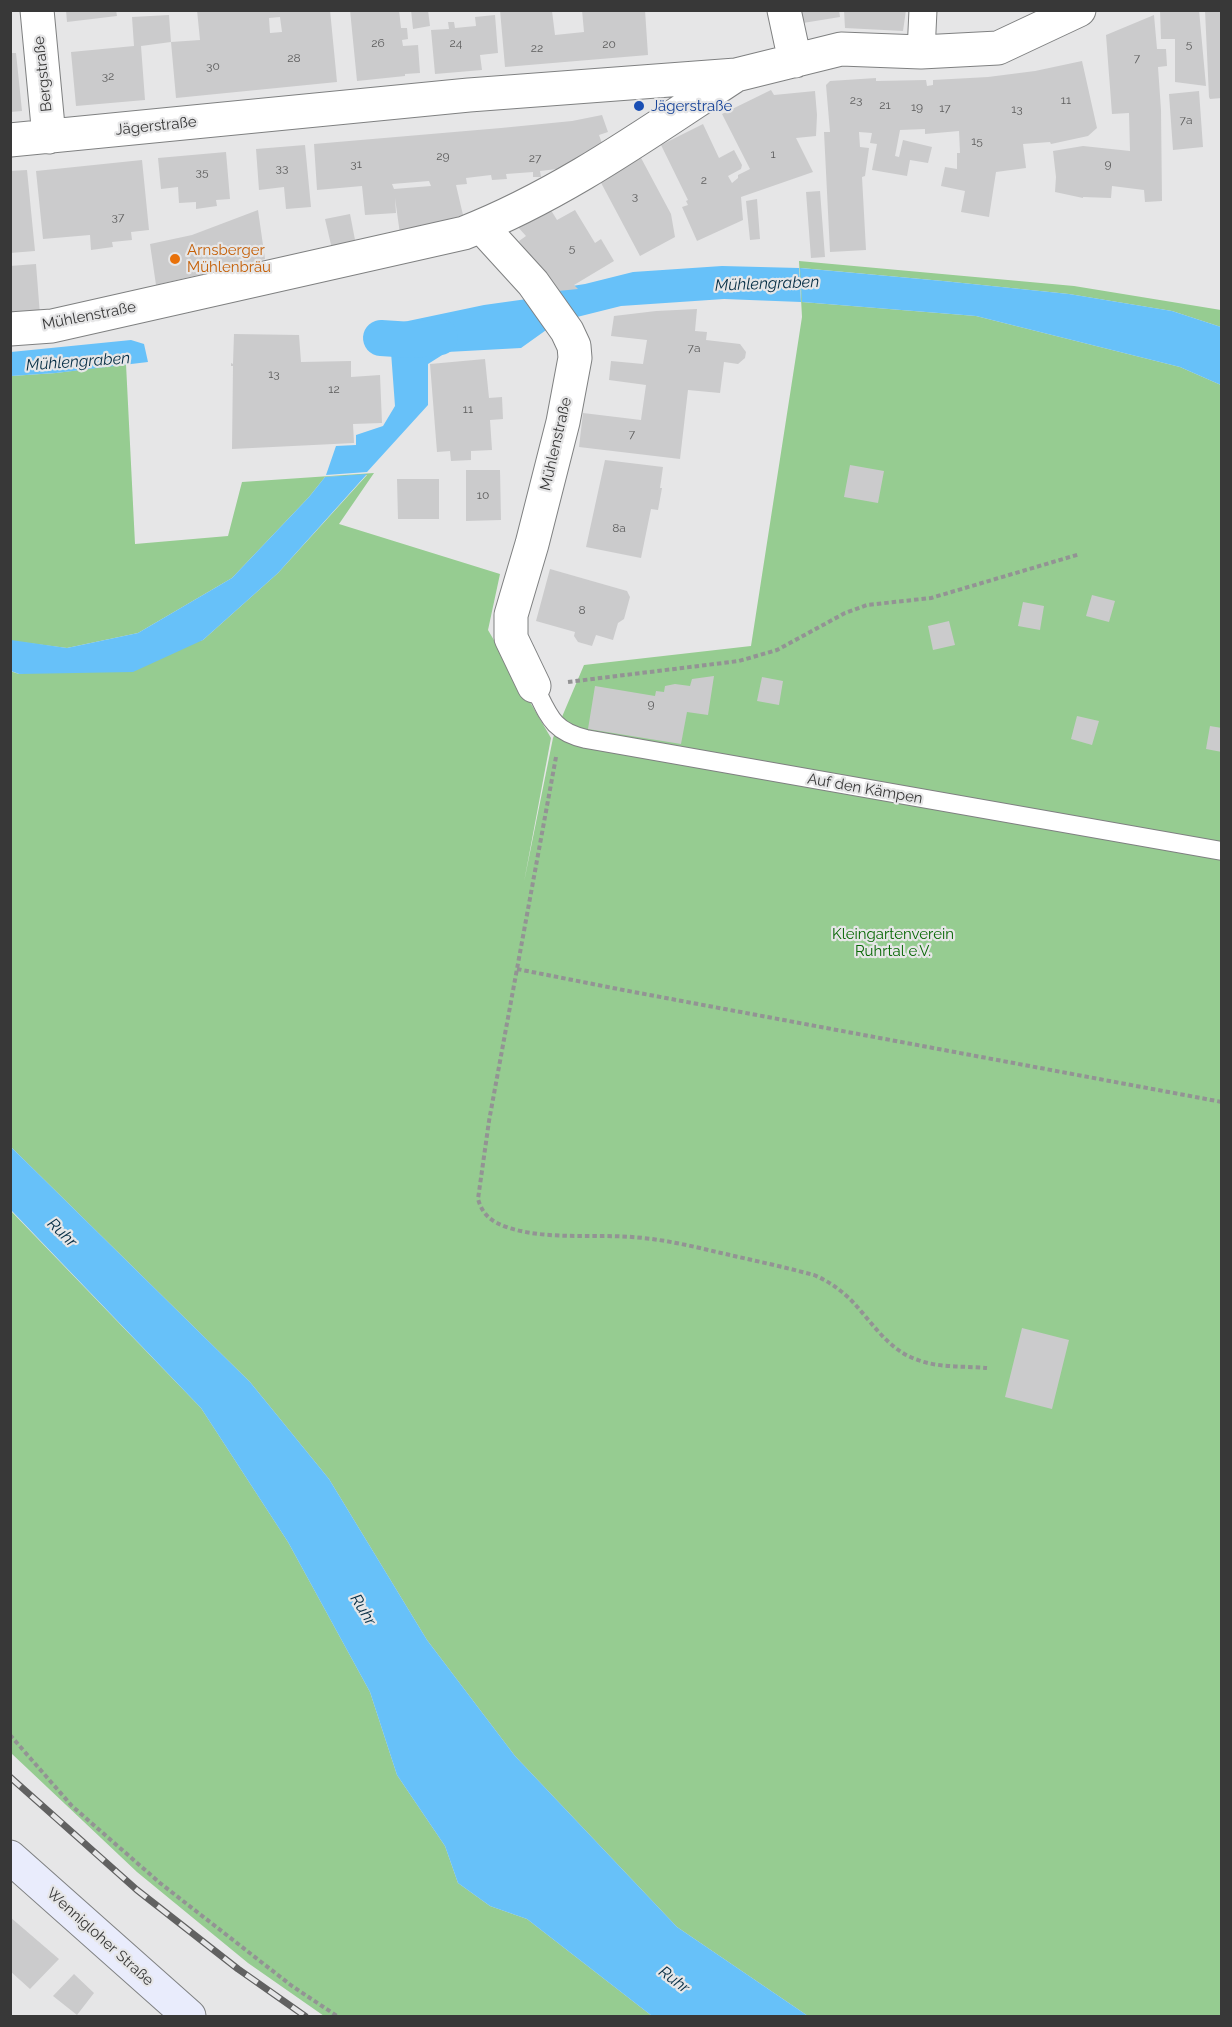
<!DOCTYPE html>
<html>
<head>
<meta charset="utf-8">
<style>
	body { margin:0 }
	#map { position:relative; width:1232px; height:2027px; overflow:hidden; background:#e6e6e7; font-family:Raleway,sans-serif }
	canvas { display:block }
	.frame { position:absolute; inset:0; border:12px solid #383838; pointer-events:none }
</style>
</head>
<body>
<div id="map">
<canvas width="1232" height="2027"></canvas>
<div class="frame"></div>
</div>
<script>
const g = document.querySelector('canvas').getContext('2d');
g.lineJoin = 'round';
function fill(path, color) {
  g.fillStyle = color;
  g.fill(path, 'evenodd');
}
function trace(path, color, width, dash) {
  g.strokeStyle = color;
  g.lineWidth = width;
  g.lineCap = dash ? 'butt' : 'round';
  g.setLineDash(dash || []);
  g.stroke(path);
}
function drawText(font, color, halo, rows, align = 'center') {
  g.font = font + ' Raleway,sans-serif';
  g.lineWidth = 4.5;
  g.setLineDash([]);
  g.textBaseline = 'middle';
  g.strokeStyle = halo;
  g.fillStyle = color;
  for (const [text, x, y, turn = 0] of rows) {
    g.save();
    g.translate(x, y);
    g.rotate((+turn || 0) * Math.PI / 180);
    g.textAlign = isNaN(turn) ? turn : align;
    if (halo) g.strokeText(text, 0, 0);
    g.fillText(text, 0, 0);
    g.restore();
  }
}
const green = new Path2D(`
	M799 261 1074 286 1221 310V327L1172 311 1069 294 943 281 801 268 802 302 976 316 1180 367 1221 385V2016H808L677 1927 515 1756 427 1640 329 1479 250 1382 11 1147 10 671 19 674 203 640 278 573 367 475 325 477 309 497 232 578 138 633 67 648 12 641 11 640V376L56 373 126 364 135 544 228 536 242 482 374 473 339 524 500 574 488 630 551 738 524 882 553 738 584 665 751 646 802 317Z
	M10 1210 201 1408 288 1542 370 1692 397 1775 445 1846 458 1883 490 1906 527 1919 652 2016H324L248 1963 137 1872 11 1753Z`);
const water = new Path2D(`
	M722 266 799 268 801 302 724 299 621 306 565 320 553 289 585 284 633 272Z
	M800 268 943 281 1069 294 1172 311 1221 327V385L1180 367 976 316 802 302Z
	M527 299 556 323 521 348 447 352 428 364V405L367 472 326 475 336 446 356 445V435L383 426 395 406 389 325 484 305Z
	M131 340 144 344 148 362 56 373 11 376V352Z
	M367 474 278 573 203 640 133 672 19 674 11 671V640L67 648 138 633 232 578 309 497 325 477Z
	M11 1147 250 1382 329 1479 427 1640 515 1756 677 1927 808 2016H652L527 1919 490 1906 458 1883 445 1846 397 1775 370 1692 288 1542 201 1408 11 1210Z`);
const canal = new Path2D(`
	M381 338 412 340 440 337`);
const building = new Path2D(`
	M66 10H116L117 16 67 22Z
	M197 10H330L337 82 176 98 171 42 200 40ZM280 17 282 32 270 33 269 18Z
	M350 10H399L401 28H407L408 39 402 40 403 46 418 45 420 73 405 74V76L357 81Z
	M411 10H428L430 26 413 29Z
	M500 10 552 11 555 35 584 32 582 10H645L648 55 505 67Z
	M800 10H839L840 17 803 23Z
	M844 10H906L903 31 845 28Z
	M1160 10H1199L1206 86 1175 82V39H1161Z
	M1205 10H1222V98L1210 99 1209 97Z
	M169 15 171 42 141 46 145 100 76 106 71 52 134 46 132 17Z
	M495 15 498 53 480 55 482 70 435 74 431 30 449 29 448 22H454L455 28 476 26 475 17Z
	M1154 15 1157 49H1166L1167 66 1158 67 1161 110 1162 201 1145 202 1144 190 1112 186 1111 198 1083 197V198L1055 192 1056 177 1053 151 1083 146 1130 151 1129 113 1112 114 1106 35Z
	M10 53H16L22 111 10 112Z
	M1082 61 1097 128 1088 136 1051 144 1050 142 1023 144 1026 168 996 172 989 217 961 212 965 191 941 186 945 167 957 169V153H960L959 131 925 134V129L900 130 895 156 899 157 903 140 932 147 928 163 910 160 907 176 872 170 877 144 870 143 872 133 859 132 860 147 869 148 865 176 862 177 866 250 830 252 824 132H830L826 85 830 81 876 78V81L926 80 927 86 933 85V80L988 77 1035 71Z
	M771 90 774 95 815 91 817 115 816 136 796 138 813 172 741 197 743 220 697 241 682 207 688 205 686 201 688 200 661 145 703 124 719 158 734 150 742 165 741 169 728 176 732 183 738 178V175L750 169 722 114Z
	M1199 91 1203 147 1173 150 1169 94Z
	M602 115 608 132 599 135 603 146 557 169 540 171 541 177H533V172L506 174 507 179 492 180 491 175 466 178 467 184 456 185 463 215 400 234 395 198 396 213 365 215 362 186 317 190 314 144 501 128 572 121ZM429 181 431 186 394 189 392 184Z
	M305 145 311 207 286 209 284 187 259 190 256 149Z
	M226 152 230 199 216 200 217 206 196 209V202L179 203 178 187 161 189 158 158Z
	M640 156 671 214 675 237 640 256 599 179Z
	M142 160 149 230 131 232 132 240 112 242 113 247 91 250 90 235 43 239 36 171Z
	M27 170 35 251 10 253V171Z
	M820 191 825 257 811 258 806 192Z
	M757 199 760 239 750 240 746 201Z
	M549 207 557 220 575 210 595 243 601 239 614 261 574 285 578 289 558 291 535 260 533 262 519 241 526 236 517 226Z
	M258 210 265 259 156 285 150 244 192 235Z
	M350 214 356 245 332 249 325 219Z
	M36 264 40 315 10 318V266Z
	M697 309 695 331 707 332 706 340 740 344 746 352 745 358 738 364 724 362 720 393 688 390 680 459 579 447 583 413 641 420 646 385 609 380 611 361 643 364 647 340 611 336 614 316 656 311Z
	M234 334 299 335 301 362 351 361V377L380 375 382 423 353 424 354 443 232 449 233 366H231V363L233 364Z
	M485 359 489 398 502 397 503 419 490 420 492 450 471 451V460L451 461 450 451 437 452 430 364Z
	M605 460 663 467 660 488H662L658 510 651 509 641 558 586 547Z
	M850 465 884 471 878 503 844 497Z
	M466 470H500L501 520 466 521Z
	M397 479H439V519H398Z
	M550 569 627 591 630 597 624 619 618 623 613 640 596 635 592 646 578 642 574 636 575 632 536 621Z
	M1092 595 1115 601 1109 622 1086 616Z
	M1023 602 1044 606 1040 630 1018 626Z
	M949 621 955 645 933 650 928 626Z
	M714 676 708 715 687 712 681 744 588 729 595 686 655 696 656 691 664 692 665 686 675 684 690 686 692 679Z
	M762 677 783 681 779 705 757 701Z
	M1077 716 1099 721 1092 745 1071 739Z
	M1210 726 1222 728V752L1206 749Z
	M1022 1328 1069 1340 1052 1409 1005 1397Z
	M10 1917 59 1959 30 1989 10 1971Z
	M74 1974 94 1993 77 2015 53 1996Z`);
const path = new Path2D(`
	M568 682 739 661 777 650 845 613 867 605 931 598 1080 554
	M556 757 489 1121 478 1199C483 1216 492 1222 509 1228 549 1240 591 1234 632 1237 662 1239 692 1246 721 1253 752 1260 784 1267 814 1275 828 1281 838 1288 849 1298 871 1320 887 1350 918 1360 939 1368 965 1366 987 1368
	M517 969 623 990 1222 1102
	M10 1735 72 1806 160 1883 292 1986 337 2016`);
const service = new Path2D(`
	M534 686C549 716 552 731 586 739L1222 851`);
const pedestrian = new Path2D(`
	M921 52 923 10`);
const minor = new Path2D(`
	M37 10 49 137
	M784 10 795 61
	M10 140 469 95 736 75 841 49 921 52 998 48 1079 10
	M481 226 533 283 567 331 574 346 575 358 563 422 532 544 511 615V638L534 686
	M10 329 52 326 464 233C561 195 646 134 733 77`);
const secondary = new Path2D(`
	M10 1857 189 2016`);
const rail = new Path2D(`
	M10 1777 137 1890 238 1969 305 2016`);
const markers = [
	[639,106,6,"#1a4fb4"],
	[175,259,6,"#e8710a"]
];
const numberNames = [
	["26",378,43],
	["24",456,43],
	["20",609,44],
	["5",1189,44],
	["22",537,48],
	["28",294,58],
	["7",1137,58],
	["30",213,66],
	["32",108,76],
	["23",856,100],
	["11",1066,100],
	["21",885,105],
	["19",917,107],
	["17",945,108],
	["13",1017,109],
	["7a",1186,120],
	["15",977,141],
	["1",773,154],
	["29",443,156],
	["27",535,158],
	["31",356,164],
	["9",1108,164],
	["33",282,168],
	["35",202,172],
	["2",704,180],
	["3",635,196],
	["37",118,217],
	["5",572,248],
	["7a",694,348],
	["13",274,374],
	["12",334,389],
	["11",468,409],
	["7",632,434],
	["10",483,495],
	["8a",619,528],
	["8",582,610],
	["9",651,704]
];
const streetNames = [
	["Bergstraße",43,74,-96],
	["Jägerstraße",156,126,-6],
	["Mühlenstraße",89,316,-11],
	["Mühlenstraße",556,444,-77],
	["Auf den Kämpen",865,789,10],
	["Wennigloher Straße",100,1937,42]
];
const transitNames = [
	["Jägerstraße",651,106]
];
const foodNames = [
	["Arnsberger",187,250],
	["Mühlenbräu",187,267]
];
const parkNames = [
	["Kleingartenverein",893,934],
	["Ruhrtal e.V.",893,951]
];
const waterNames = [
	["Mühlengraben",767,284,-2],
	["Mühlengraben",78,362,-4],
	["Ruhr",62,1233,44],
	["Ruhr",363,1610,58],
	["Ruhr",674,1980,37]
];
fill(green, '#96cc91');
fill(water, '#67c1f9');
trace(canal, '#67c1f9', 36);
fill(building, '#cbcbcc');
trace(service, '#7f8081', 20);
trace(pedestrian, '#7f8081', 29);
trace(minor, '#7f8081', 35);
trace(secondary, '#7f8081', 35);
trace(path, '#939394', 4, [4.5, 3]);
trace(service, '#fff', 18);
trace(pedestrian, '#fff', 27);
trace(minor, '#fff', 33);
trace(secondary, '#e9ecfc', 33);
trace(rail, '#616161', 7);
trace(rail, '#e6e6e7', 4.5, [14]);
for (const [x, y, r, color] of markers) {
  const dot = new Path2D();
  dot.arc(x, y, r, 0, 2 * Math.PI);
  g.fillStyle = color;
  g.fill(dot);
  trace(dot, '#e6e6e7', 2);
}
drawText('12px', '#5d5d5d', null, numberNames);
drawText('15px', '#383838', '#e6e6e7', streetNames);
drawText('15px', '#164399', '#e6e6e7', transitNames, 'left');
drawText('15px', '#c56008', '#e6e6e7', foodNames, 'left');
drawText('15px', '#086705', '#e6e6e7', parkNames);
drawText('italic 16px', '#062e45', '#e6e6e7', waterNames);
</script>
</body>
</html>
